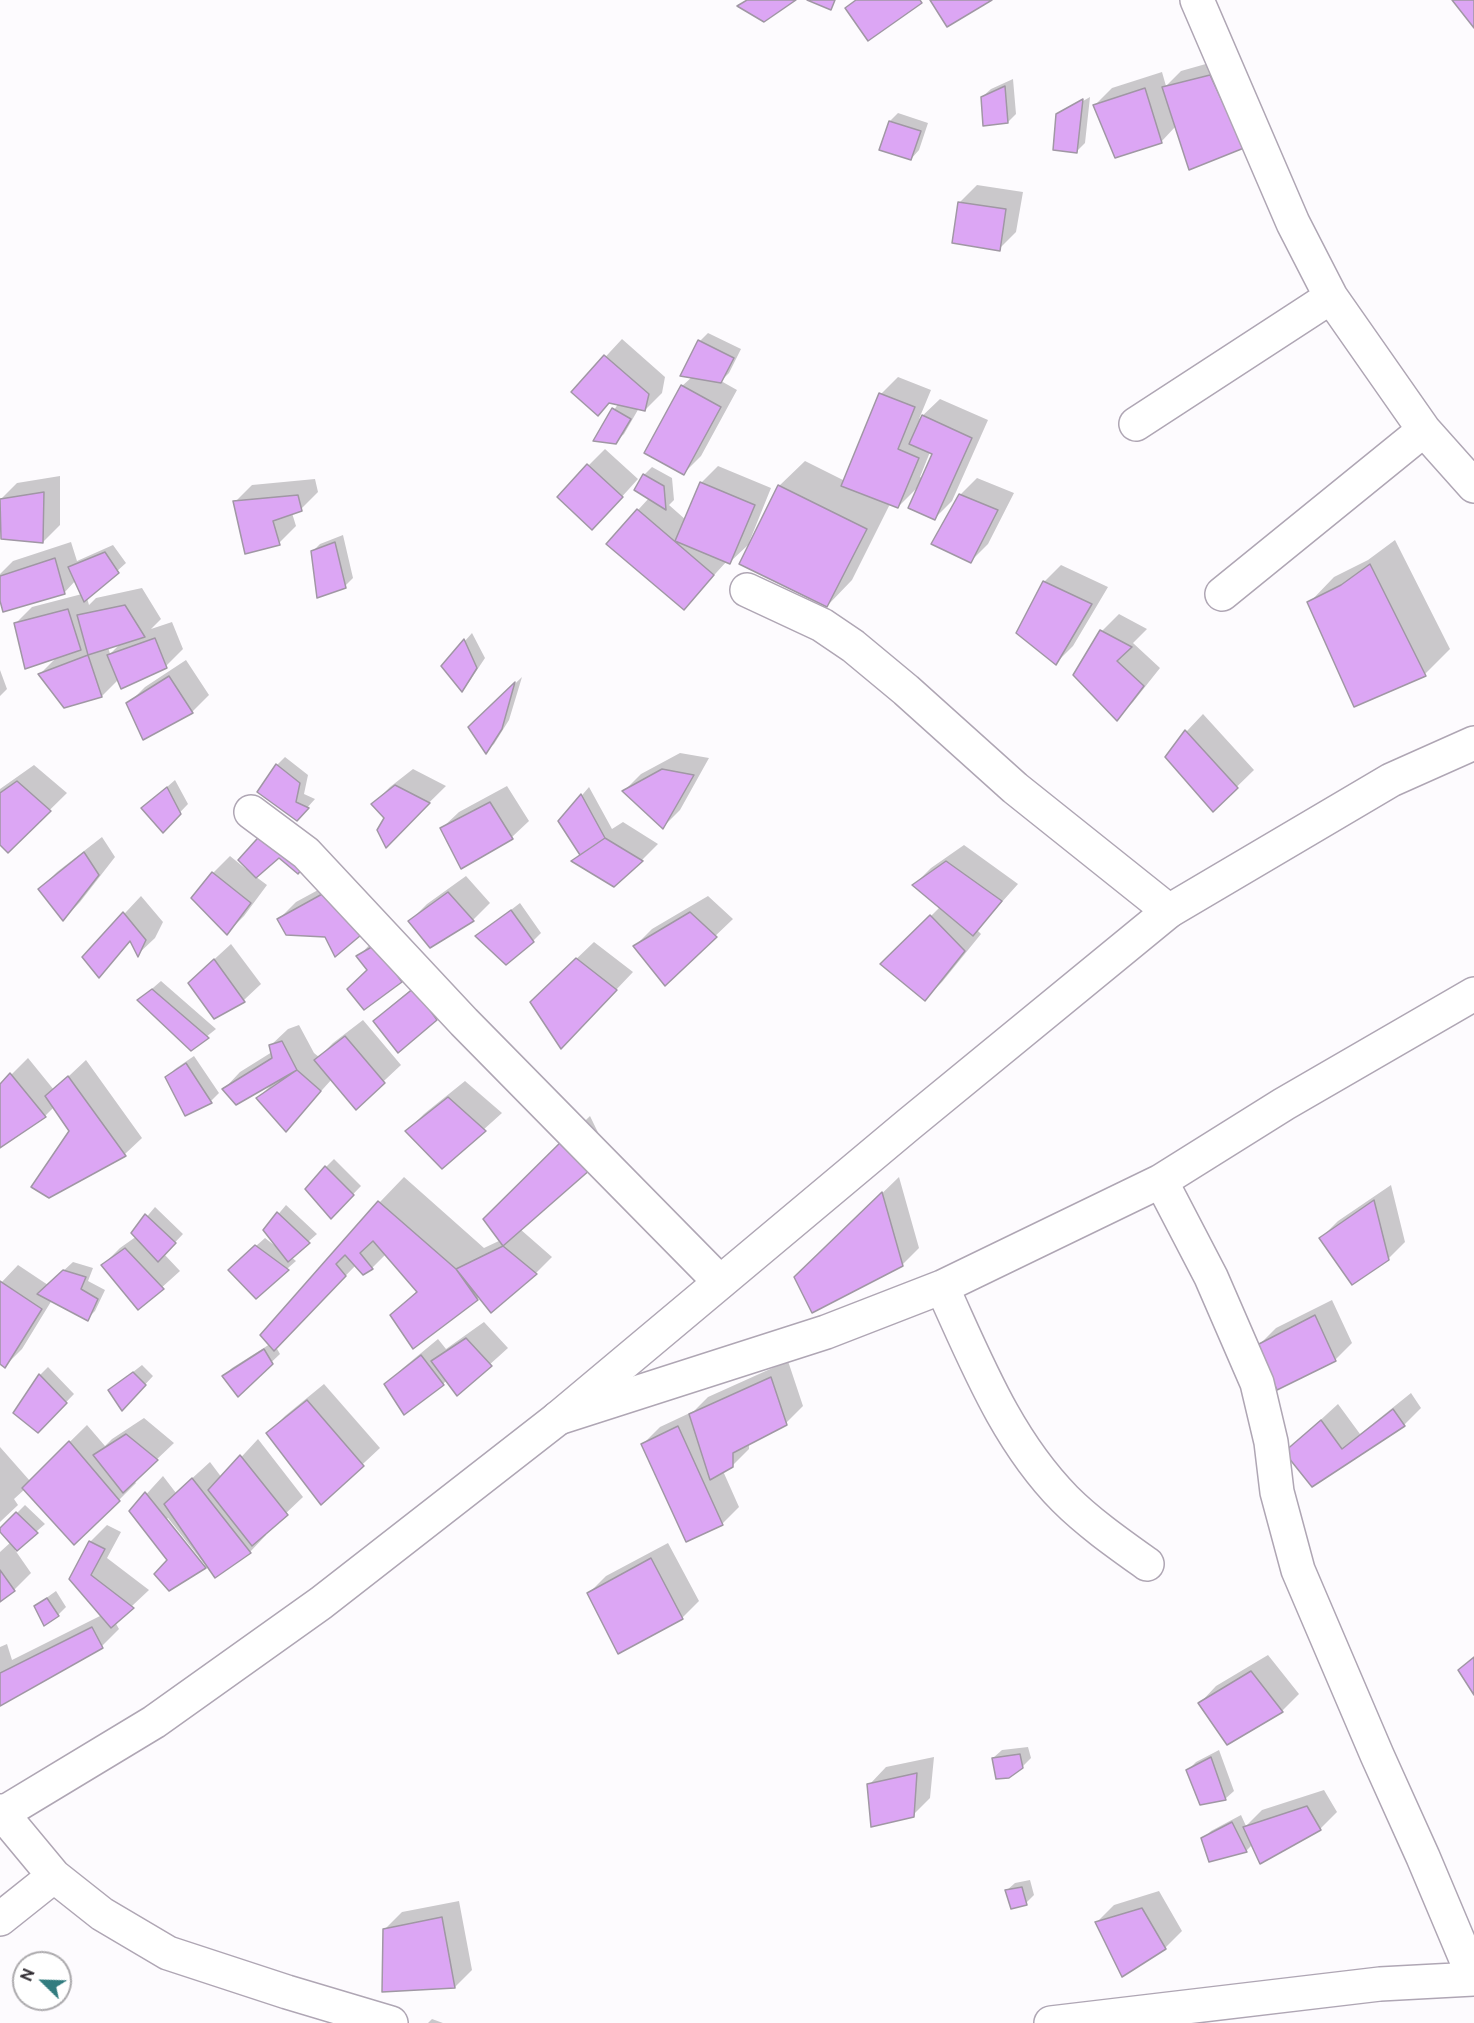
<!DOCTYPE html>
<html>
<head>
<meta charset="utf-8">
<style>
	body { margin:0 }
	#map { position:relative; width:1474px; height:2023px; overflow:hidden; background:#fdfbfe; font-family:Ubuntu,sans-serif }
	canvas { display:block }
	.north { position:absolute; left:12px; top:1951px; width:60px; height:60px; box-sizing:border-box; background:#fff; border:2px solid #acaaad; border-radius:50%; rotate:293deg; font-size:16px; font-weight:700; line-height:24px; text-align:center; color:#2f2b31 }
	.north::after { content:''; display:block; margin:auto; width:21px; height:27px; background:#327c7f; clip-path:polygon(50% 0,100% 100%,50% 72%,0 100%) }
</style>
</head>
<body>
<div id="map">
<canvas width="1474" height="2023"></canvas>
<div class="north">N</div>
</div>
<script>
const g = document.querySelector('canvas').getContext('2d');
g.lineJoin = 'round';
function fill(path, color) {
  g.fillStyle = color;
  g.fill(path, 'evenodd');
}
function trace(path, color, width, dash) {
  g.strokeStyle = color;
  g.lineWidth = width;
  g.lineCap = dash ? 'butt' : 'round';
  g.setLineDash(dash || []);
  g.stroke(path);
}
const shadow = new Path2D(`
	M1227 58 1260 130 1176 126 1161 142 1095 105 1112 88 1162 72 1166 86 1181 71Z
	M1013 79 1016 114 1008 122 982 97 991 89Z
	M1090 97 1085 143 1077 151 1058 115 1064 109V112Z
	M898 113 928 123 919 150 911 159 890 121Z
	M977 185 1023 192 1016 232 999 249 960 202Z
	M708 333 741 349 729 373 721 381 737 390 701 456 684 473 682 386 692 377 682 375 700 341Z
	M622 339 665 377 662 393 645 410 639 408 624 434 615 442 595 439 618 404 610 402 598 414 573 392Z
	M898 377 931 390 919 419 940 399 988 420 952 501 935 518 919 486 898 507 890 504 852 580 827 606 779 486 805 461 845 481 881 394ZM930 452 934 453 922 478 920 477Z
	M605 449 638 479 609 511 589 465Z
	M718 466 771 488 748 545 730 562 727 561 684 608 638 510 649 498 644 475 652 467 672 478 674 500 669 505 686 520 701 483Z
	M60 476V525L43 542 3 538 0 500 17 483Z
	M977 478 1014 493 988 544 971 561 960 495Z
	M315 479 318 492 301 509 292 513 296 526 279 543 235 502 252 485Z
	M343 535 353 578 345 586 312 552 320 544Z
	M1395 540 1450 649 1425 674 1355 705 1309 603 1334 577 1368 560Z
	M71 542 77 561 113 545 126 563 87 598 89 605 96 598 142 588 161 619 151 629 172 622 183 649 166 666 119 679 102 696 64 706 40 674 58 656 15 624 32 607 82 594 76 580 64 593 0 595V574L13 561ZM121 643 110 654 108 647Z
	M1061 565 1108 587 1073 646 1056 663 1044 582Z
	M1119 614 1147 629 1133 643 1160 668 1133 702 1117 718 1102 631Z
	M472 633 485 658 469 682 462 690 443 666Z
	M186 660 209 695 192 712 128 704 145 687Z
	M0 670 7 689 0 696Z
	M522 677 509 720 494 744 486 751 470 727Z
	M1203 714 1254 770 1213 810 1167 757 1187 731Z
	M680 753 709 758 680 810 663 827 624 791 641 774Z
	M285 757 308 775 304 794 315 799 297 819 277 765Z
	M34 765 67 793 8 851 0 843V789Z
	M413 769 446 786 386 845V817L373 804 390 787Z
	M175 780 188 804 163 830 143 808Z
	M507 786 529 821 512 837 462 867 442 828 459 812Z
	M589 787 612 829 623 822 658 844 642 860 574 861 581 854 560 821Z
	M102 837 115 857 80 902 64 919 40 889 57 872Z
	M964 845 1018 884 977 930 981 934 942 982 925 999 883 964 940 907 914 885 931 868Z
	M230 856 246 869 279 856 255 876 267 885 244 916 227 933 213 873Z
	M466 876 490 903 473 920 430 946 410 921 427 904Z
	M342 877 326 935 279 919 296 902Z
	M141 896 163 922 155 938 138 954 132 940 99 976 84 957Z
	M708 896 733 919 665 984 635 946 652 929Z
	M520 903 541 933 533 941 477 936Z
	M374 940 383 953 369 970 358 957Z
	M594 942 633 972 578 1030 549 985Z
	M231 944 261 984 244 1000 214 1017 207 966Z
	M432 972 453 1002 436 1019 375 1021 392 1005Z
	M161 981 216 1029 191 1049 139 1000Z
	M363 1020 401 1065 356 1107 332 1079 286 1130 258 1098 272 1084 224 1089 240 1072 272 1052 270 1046 288 1029 299 1025 314 1053 319 1057 333 1043Z
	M194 1056 219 1093 211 1101 167 1077 175 1069Z
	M28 1058 54 1090 86 1060 142 1138 125 1154 50 1196 71 1131 54 1107 45 1116 0 1146V1086Z
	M465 1081 502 1113 442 1167 407 1131 424 1114Z
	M590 1116 607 1151 520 1229 552 1257 536 1273 480 1296 414 1347 392 1315 418 1290 386 1254 372 1268 363 1273 356 1265 276 1347 280 1354 238 1394 224 1376 232 1368 270 1344 379 1203 404 1177 484 1248 501 1240 485 1219Z
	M334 1159 361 1186 331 1217 326 1167Z
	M899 1177 919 1248 902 1265 813 1260Z
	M1391 1185 1405 1242 1388 1259 1321 1238 1338 1221Z
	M286 1205 317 1234 291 1257 296 1261 256 1296 238 1262 265 1238 278 1248 265 1230Z
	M155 1207 183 1234 164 1254 180 1271 139 1308 103 1265 120 1248 137 1236 133 1233Z
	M73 1262 93 1268 88 1281 105 1290 95 1311 87 1319 52 1300 22 1349 5 1366 0 1362V1284L18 1265 48 1285Z
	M1332 1300 1352 1343 1335 1360 1259 1345 1276 1328Z
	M484 1322 508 1348 457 1394 447 1380 443 1384 386 1385 403 1368 438 1339 446 1349Z
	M788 1361 803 1406 786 1423 749 1443V1449L732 1466 723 1471 739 1507 722 1524 643 1444 660 1427 694 1411 708 1397Z
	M142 1365 153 1376 130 1401 110 1390Z
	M48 1367 74 1394 38 1431 15 1413 40 1375Z
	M324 1384 380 1448 321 1503 268 1433 285 1416Z
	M1411 1393 1421 1408 1404 1425 1312 1485 1303 1436 1338 1404 1360 1434Z
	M144 1418 174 1443 134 1481 136 1483 119 1500 25 1489 14 1499 18 1505 0 1522V1447L30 1481 87 1425 105 1446 112 1439Z
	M258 1439 303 1497 265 1533 266 1535 250 1552 206 1566 168 1518 165 1520 169 1560 131 1511 163 1476 176 1493 210 1462 222 1478Z
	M25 1505 45 1524 15 1550 31 1573 14 1590 0 1600V1552L11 1542 0 1530Z
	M107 1525 121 1532 107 1558 149 1590 115 1622 119 1629 102 1646 0 1704V1647L7 1644 12 1660 102 1615 71 1579 90 1542Z
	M668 1543 699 1601 682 1618 589 1593 606 1576Z
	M56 1591 66 1607 58 1615 35 1606Z
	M1268 1655 1299 1694 1282 1711 1200 1703 1216 1686Z
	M1028 1747 1031 1758 1022 1767 993 1758 1002 1750Z
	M1219 1750 1234 1791 1225 1799 1188 1770 1196 1762Z
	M934 1757 930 1798 913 1815 869 1785 886 1767Z
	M1324 1790 1337 1812 1320 1829 1253 1844 1246 1851 1203 1839 1211 1831 1241 1815 1246 1826 1262 1810Z
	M1030 1880 1034 1895 1026 1903 1006 1891 1015 1883Z
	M1159 1891 1182 1931 1165 1948 1097 1922 1114 1905Z
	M459 1901 472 1970 455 1987 384 1991 385 1929 402 1912Z
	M432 2019 443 2023H428Z`);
const building = new Path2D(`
	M747 0H796L764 22 737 6Z
	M807 0H835L831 10Z
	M856 0H920L922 3 868 41 845 8Z
	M930 0H992L947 27Z
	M1452 0H1474V28Z
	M1210 75 1244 148 1189 170 1162 87Z
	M1005 86 1008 123 983 126 981 97Z
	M1145 88 1162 143 1115 158 1093 105Z
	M1083 99 1077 153 1053 150 1056 114Z
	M889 121 921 131 911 160 879 150Z
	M958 202 1006 209 1000 251 952 243Z
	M698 340 734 358 721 383 680 376Z
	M604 355 649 394 645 411 609 403 598 416 571 392Z
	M681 385 721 407 684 475 644 453Z
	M879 393 915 407 898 449 919 458 898 508 841 486Z
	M612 408 631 419 616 444 593 441Z
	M922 415 972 438 935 520 908 508 932 454 909 444Z
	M587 464 623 497 592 530 557 497Z
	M643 474 664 486 666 510 634 490Z
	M700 482 755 505 730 564 675 541Z
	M778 485 867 529 827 607 739 564Z
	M44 492 43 543 1 539 0 499Z
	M959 494 998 510 971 563 931 544Z
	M298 495 302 511 273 521 280 545 245 554 233 501Z
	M637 509 714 575 684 610 606 544Z
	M335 542 346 588 317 598 311 551Z
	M105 552 119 573 84 602 68 567Z
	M55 558 65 594 3 612 0 601V576Z
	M1370 564 1426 676 1354 707 1307 602 1341 585Z
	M1043 581 1092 604 1056 665 1016 633Z
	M125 605 145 637 88 655 77 615Z
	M68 609 81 650 25 669 14 623Z
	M1100 630 1132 647 1117 661 1144 686 1117 721 1073 675Z
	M155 638 167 668 121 689 107 655Z
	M464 639 477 668 462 692 441 666Z
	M88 655 102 697 64 708 38 674Z
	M169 676 193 713 143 740 126 703Z
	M515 682 502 729 486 754 468 727Z
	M1185 730 1238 788 1213 812 1165 757Z
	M276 764 300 783 296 802 309 808 297 821 257 792Z
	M662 769 694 775 663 829 622 791Z
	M17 781 51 811 8 853 0 845V793Z
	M395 785 430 803 386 848 377 830 384 818 371 804Z
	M167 787 181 814 163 833 141 808Z
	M581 794 605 838 580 855 558 821Z
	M490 802 513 839 461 869 440 828Z
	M265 830 309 860 298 874 279 858 256 878 238 860Z
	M605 838 643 861 614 887 571 861Z
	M84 852 99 875 63 921 38 889Z
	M946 861 1002 901 973 936 912 885Z
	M212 872 251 903 227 935 191 898Z
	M448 892 474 921 430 948 408 921Z
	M324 893 367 930 335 957 325 937 286 935 277 919Z
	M511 910 534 942 506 965 475 936Z
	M123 912 146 940 138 957 130 941 99 978 82 957Z
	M690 912 717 937 665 986 633 946Z
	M930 915 965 951 925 1001 880 964Z
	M375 945 402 982 364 1010 347 989 367 970 356 956Z
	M576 958 617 990 561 1049 530 1002Z
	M214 959 245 1002 214 1019 188 983Z
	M414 988 437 1020 398 1053 373 1021Z
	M152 989 209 1038 191 1051 137 1000Z
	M345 1036 385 1083 356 1110 314 1060Z
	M282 1041 297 1070 236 1105 222 1089 272 1058 269 1045Z
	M186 1063 212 1103 185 1116 165 1077Z
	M297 1070 321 1091 286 1132 256 1098Z
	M10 1073 46 1117 0 1148V1084Z
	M68 1076 126 1156 49 1198 31 1187 69 1131 45 1096Z
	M448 1097 486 1131 442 1169 405 1131Z
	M572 1131 591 1169 503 1246 483 1219Z
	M325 1166 354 1195 331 1219 305 1189Z
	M882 1192 903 1266 812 1313 794 1277Z
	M1374 1200 1389 1260 1352 1285 1319 1238Z
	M378 1201 456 1269 478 1300 413 1349 390 1315 417 1292 373 1241 360 1253 373 1269 363 1275 345 1255 336 1264 346 1276 274 1351 260 1335Z
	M277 1212 310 1243 288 1262 263 1230Z
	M145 1214 176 1243 158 1262 131 1233Z
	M255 1245 289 1270 256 1299 228 1270Z
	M503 1246 537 1274 491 1313 456 1269Z
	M125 1248 164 1289 138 1310 101 1265Z
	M63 1270 86 1277 81 1289 98 1299 88 1321 37 1294Z
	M0 1281 42 1309 5 1368 0 1364Z
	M1315 1315 1336 1361 1277 1390 1257 1345Z
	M466 1338 492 1366 457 1396 431 1361Z
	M264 1349 273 1364 238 1397 222 1376Z
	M421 1355 444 1385 404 1415 384 1384Z
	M133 1372 146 1385 122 1411 108 1390Z
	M39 1374 67 1403 38 1433 13 1413Z
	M771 1377 787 1425 733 1453V1467L710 1480 689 1414Z
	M307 1400 364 1466 321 1505 266 1433Z
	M1393 1409 1405 1426 1312 1487 1284 1452 1321 1420 1342 1449Z
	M678 1426 723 1525 686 1542 641 1444Z
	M126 1434 158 1460 123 1493 93 1455Z
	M69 1441 120 1501 74 1545 22 1488Z
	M240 1455 288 1515 252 1546 208 1490Z
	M192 1478 251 1553 215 1578 164 1504Z
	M145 1492 206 1568 169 1591 154 1574 167 1560 129 1511Z
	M16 1512 38 1533 17 1551 0 1532V1528Z
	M89 1541 105 1549 91 1575 134 1608 111 1628 69 1579Z
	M651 1558 683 1619 618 1654 587 1593Z
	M0 1570 15 1591 0 1602Z
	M47 1598 59 1616 44 1626 34 1606Z
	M92 1627 103 1648 0 1706V1673Z
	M1474 1657V1695L1458 1670Z
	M1251 1671 1283 1712 1227 1745 1198 1703Z
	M1020 1754 1023 1768 1009 1778 996 1779 992 1758Z
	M1211 1757 1226 1800 1200 1805 1186 1770Z
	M917 1773 914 1817 871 1827 867 1784Z
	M1307 1806 1321 1830 1260 1864 1243 1827Z
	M1232 1822 1247 1852 1209 1862 1201 1838Z
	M1022 1887 1027 1905 1011 1909 1005 1890Z
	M1142 1908 1166 1949 1122 1977 1095 1922Z
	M442 1917 455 1988 382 1992 383 1929Z`);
const minor = new Path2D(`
	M1197 0 1293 223 1331 297 1424 430 1474 486
	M1136 424 1331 297
	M747 590 822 625 853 646 906 690 1015 788 1169 911
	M1222 594 1424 430
	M251 812 306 853 464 1022 720 1282
	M1161 1181 1211 1277 1257 1383 1271 1442 1277 1492 1298 1570 1377 1755 1423 1857 1474 1978
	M942 1287C976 1361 1006 1439 1065 1499 1089 1523 1119 1544 1147 1564
	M558 1418 826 1332 942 1287 1161 1181 1284 1104 1474 994
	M0 1811 54 1876 102 1914 168 1953 287 1992 391 2023
	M0 1919 54 1876
	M1051 2023 1380 1984 1474 1979`);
const tertiary = new Path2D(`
	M0 1815 154 1722 321 1603 557 1419 908 1125 1169 911 1391 780 1474 743`);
fill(shadow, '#0003');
fill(building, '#dca6f4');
trace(building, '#a097a4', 1.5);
trace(minor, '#afa6b4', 36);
trace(tertiary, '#afa6b4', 36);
trace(minor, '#fff', 33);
trace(tertiary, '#fff', 33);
</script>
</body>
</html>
